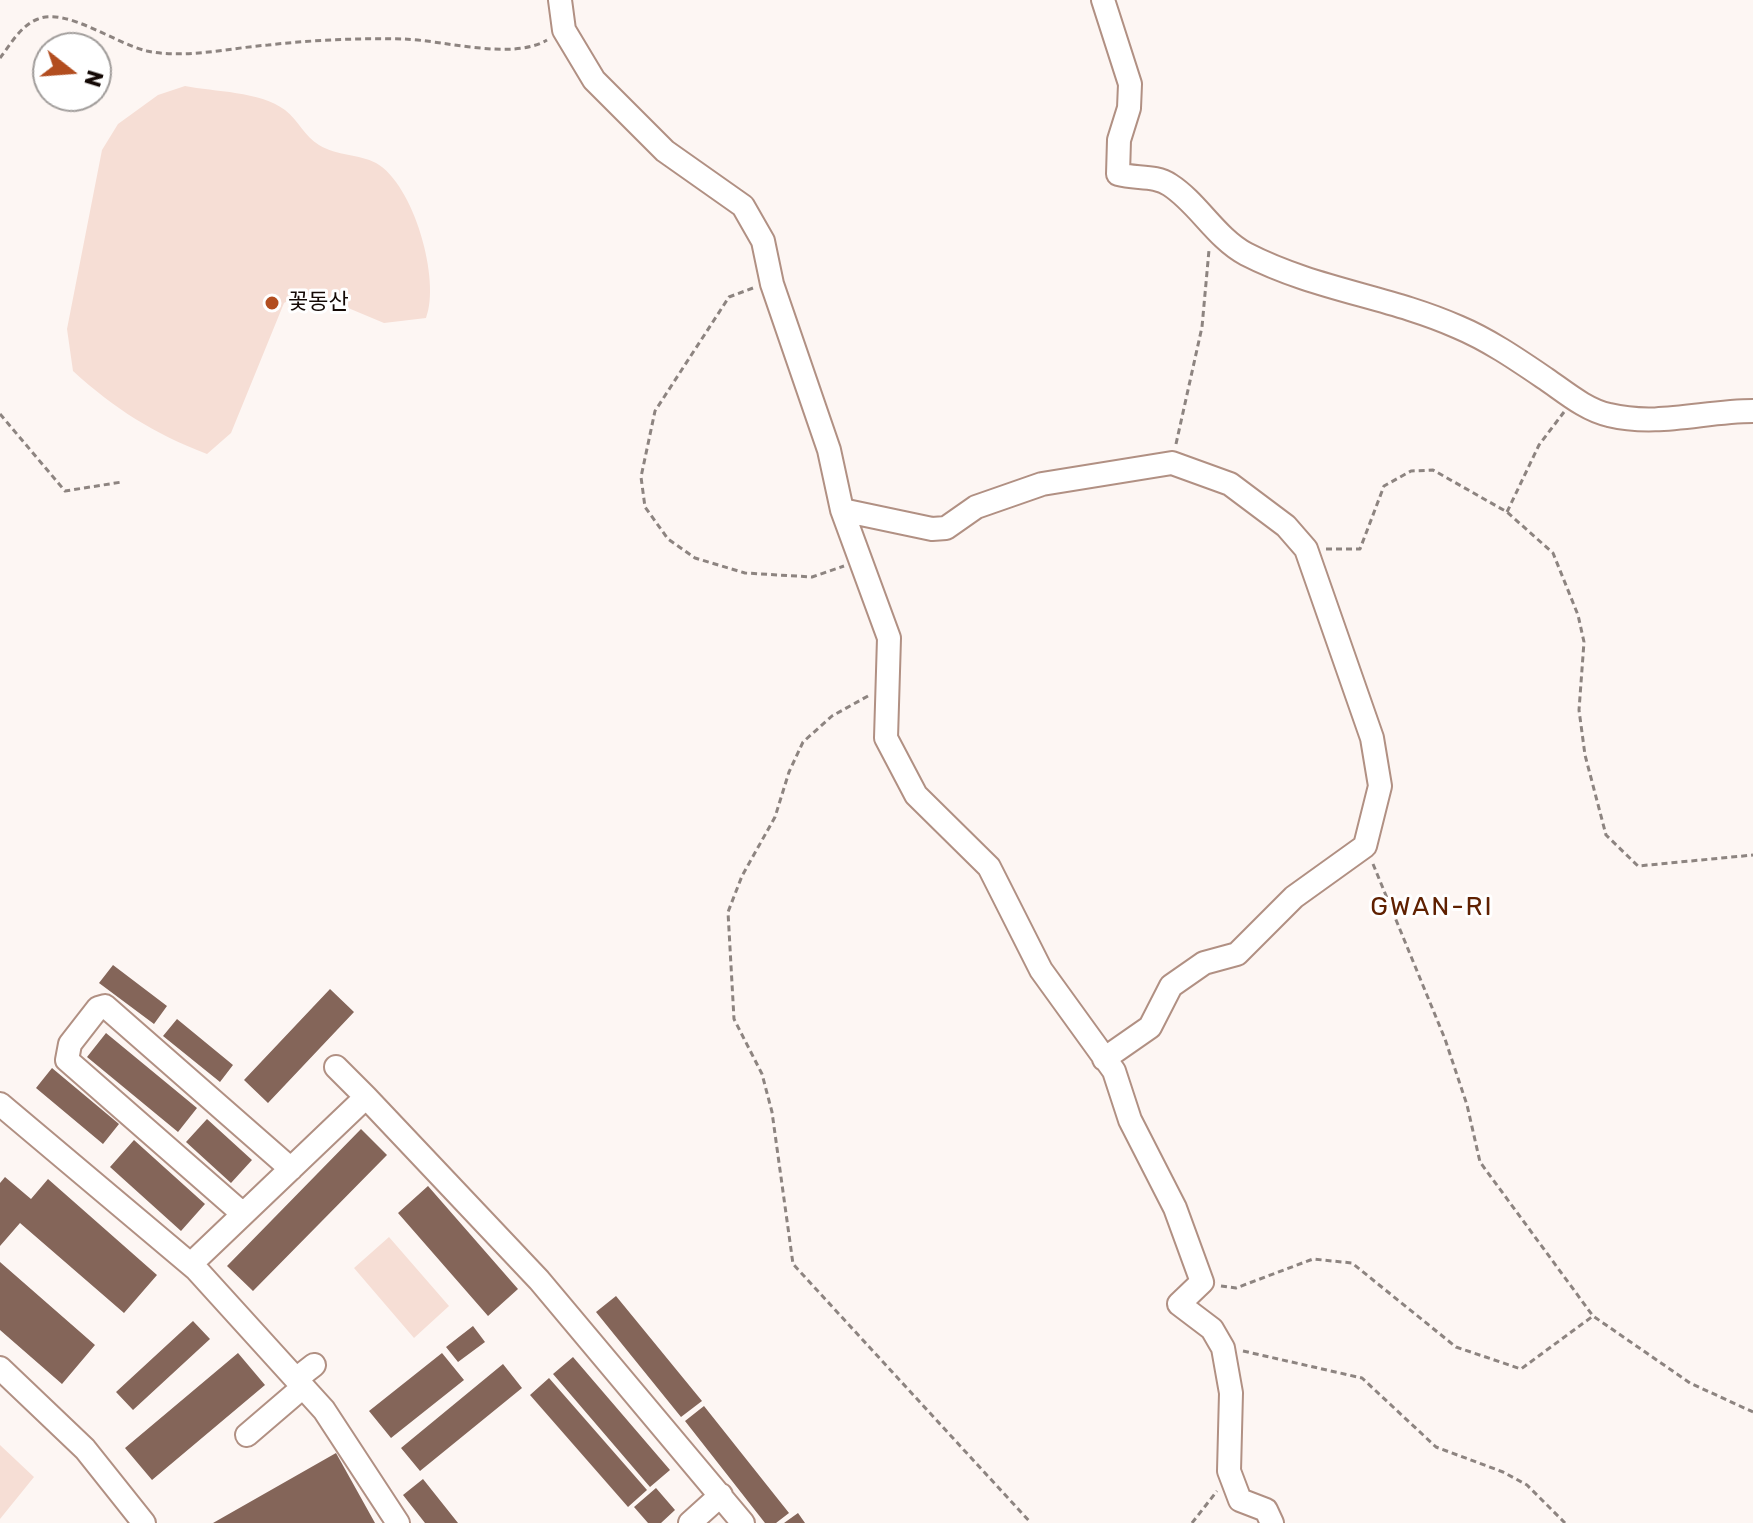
<!DOCTYPE html>
<html>
<head>
<meta charset="utf-8">
<style>
	body { margin:0 }
	#map { position:relative; width:1753px; height:1523px; overflow:hidden; background:#fdf6f3; font-family:Rubik,sans-serif }
	canvas { display:block }
	.north { position:absolute; left:32px; top:32px; width:80px; height:80px; box-sizing:border-box; background:#fff; border:2px solid #a19d9b; border-radius:50%; rotate:107deg; font-size:22px; font-weight:700; line-height:32px; text-align:center; color:#140905 }
	.north::after { content:''; display:block; margin:auto; width:28px; height:36px; background:#b24d1f; clip-path:polygon(50% 0,100% 100%,50% 72%,0 100%) }
</style>
</head>
<body>
<div id="map">
<canvas width="1753" height="1523"></canvas>
<div class="north">N</div>
</div>
<script>
const g = document.querySelector('canvas').getContext('2d');
g.lineJoin = 'round';
function fill(path, color) {
  g.fillStyle = color;
  g.fill(path, 'evenodd');
}
function trace(path, color, width, dash) {
  g.strokeStyle = color;
  g.lineWidth = width;
  g.lineCap = dash ? 'butt' : 'round';
  g.setLineDash(dash || []);
  g.stroke(path);
}
function drawText(font, color, halo, rows, align = 'center') {
  g.font = font + ' Rubik,"Noto Sans KR",sans-serif';
  g.lineWidth = 6;
  g.setLineDash([]);
  g.textBaseline = 'middle';
  g.strokeStyle = halo;
  g.fillStyle = color;
  for (const [text, x, y, turn = 0] of rows) {
    g.save();
    g.translate(x, y);
    g.rotate((+turn || 0) * Math.PI / 180);
    g.textAlign = isNaN(turn) ? turn : align;
    if (halo) g.strokeText(text, 0, 0);
    g.fillText(text, 0, 0);
    g.restore();
  }
}
const green = new Path2D(`
	M185 86C214 92 260 91 285 110 298 120 305 137 319 145 337 156 359 154 376 163 414 184 441 281 426 318L384 323 341 305 299 295 284 303 231 433 207 454C153 433 116 410 73 371L67 329 102 150 118 124 158 95Z
	M389 1237 449 1306 414 1338 354 1268Z
	M0 1445 34 1477 0 1519Z`);
const building = new Path2D(`
	M113 965 167 1006 154 1024 99 983Z
	M330 989 354 1012 268 1103 244 1080Z
	M177 1019 233 1065 220 1082 163 1036Z
	M106 1033 197 1108 178 1132 87 1057Z
	M52 1068 119 1124 103 1144 36 1088Z
	M207 1119 252 1160 231 1183 186 1142Z
	M361 1129 387 1155 253 1291 227 1266Z
	M134 1140 205 1204 181 1231 110 1167Z
	M5 1177 31 1199 48 1179 157 1275 124 1313 20 1223 0 1246V1183Z
	M428 1186 518 1289 488 1316 398 1213Z
	M0 1262 95 1345 62 1384 0 1330Z
	M616 1296 702 1401 681 1417 596 1312Z
	M193 1321 210 1339 133 1410 116 1392Z
	M473 1326 485 1342 458 1362 446 1347Z
	M238 1353 265 1385 152 1480 125 1448Z
	M442 1353 464 1380 391 1438 369 1411Z
	M573 1357 670 1470 650 1487 553 1374Z
	M503 1364 522 1388 420 1471 401 1448Z
	M549 1378 647 1490 628 1507 530 1395Z
	M704 1406 789 1513 776 1523H765L685 1421Z
	M336 1453 375 1523H213Z
	M423 1479 458 1523H425L403 1495Z
	M656 1488 675 1510 661 1523H648L634 1507Z
	M798 1513 805 1523H784Z`);
const path = new Path2D(`
	M0 58C10 45 21 25 38 19 66 7 116 44 147 51 186 59 229 48 268 45 313 40 358 38 403 39 443 40 512 61 547 40
	M753 288 729 297 655 411 641 477 645 507 668 539 695 558 745 573 812 577 844 566
	M0 414 65 491 122 482
	M1176 444 1202 327 1209 250
	M1507 512 1539 445 1564 412
	M1326 549H1360L1384 486 1411 471 1433 470 1507 512 1553 553 1578 615 1584 642 1579 710 1585 755 1606 835 1638 866 1753 855
	M868 696 832 716 803 742 789 772 775 817 742 876 728 912 734 1019 762 1074 772 1112 793 1264 1031 1523
	M1373 864 1445 1039 1467 1105 1480 1162 1593 1316 1690 1383 1753 1412
	M1221 1286 1236 1288 1313 1259 1352 1263 1456 1347 1521 1369 1593 1316
	M1243 1351 1362 1378 1436 1447 1503 1472 1527 1485 1565 1523
	M1192 1523 1217 1491`);
const minor = new Path2D(`
	M560 0 564 30 594 80 665 151 743 206 763 241 772 284 829 450 842 510 889 638 886 738 916 795 989 867 1041 970 1114 1071 1130 1120 1175 1208 1202 1282 1179 1304 1212 1329 1223 1348 1231 1393 1229 1471 1240 1500 1266 1510 1272 1523
	M1103 0 1130 84 1129 108 1119 140 1118 174C1136 179 1155 175 1170 185 1198 203 1216 238 1246 254 1316 290 1388 296 1458 327 1489 340 1518 360 1546 379 1565 392 1586 410 1609 415 1658 427 1704 411 1753 411
	M842 510 932 529 946 528 976 507 1042 484 1172 463 1230 484 1286 526 1306 549 1372 738 1380 786 1365 846 1294 897 1237 954 1204 963 1171 986 1150 1027 1104 1059
	M336 1067 366 1097
	M0 1104 196 1269 324 1410 398 1523
	M243 1214 67 1060 70 1044 98 1008 105 1006 291 1169
	M191 1264 366 1097 539 1280 743 1523
	M0 1368 85 1449 144 1523
	M296 1379 314 1365
	M247 1435 303 1387
	M690 1523 721 1495`);
const markers = [
	[272,303,8,"#b24d1f"]
];
const poiNames = [
	["꽃동산",288,303]
];
const quarterNames = [
	["GWAN-RI",1432,907]
];
fill(green, '#f6ded5');
fill(building, '#846559');
trace(minor, '#b19083', 26);
trace(path, '#8d8480', 3, [6, 4]);
trace(minor, '#fff', 22);
for (const [x, y, r, color] of markers) {
  const dot = new Path2D();
  dot.arc(x, y, r, 0, 2 * Math.PI);
  g.fillStyle = color;
  g.fill(dot);
  trace(dot, '#fff', 3);
}
drawText('22px', '#140905', '#fff', poiNames, 'left');
g.letterSpacing = '2px';
drawText('26px', '#5f2000', '#fff', quarterNames);
g.letterSpacing = '0px';
</script>
</body>
</html>
